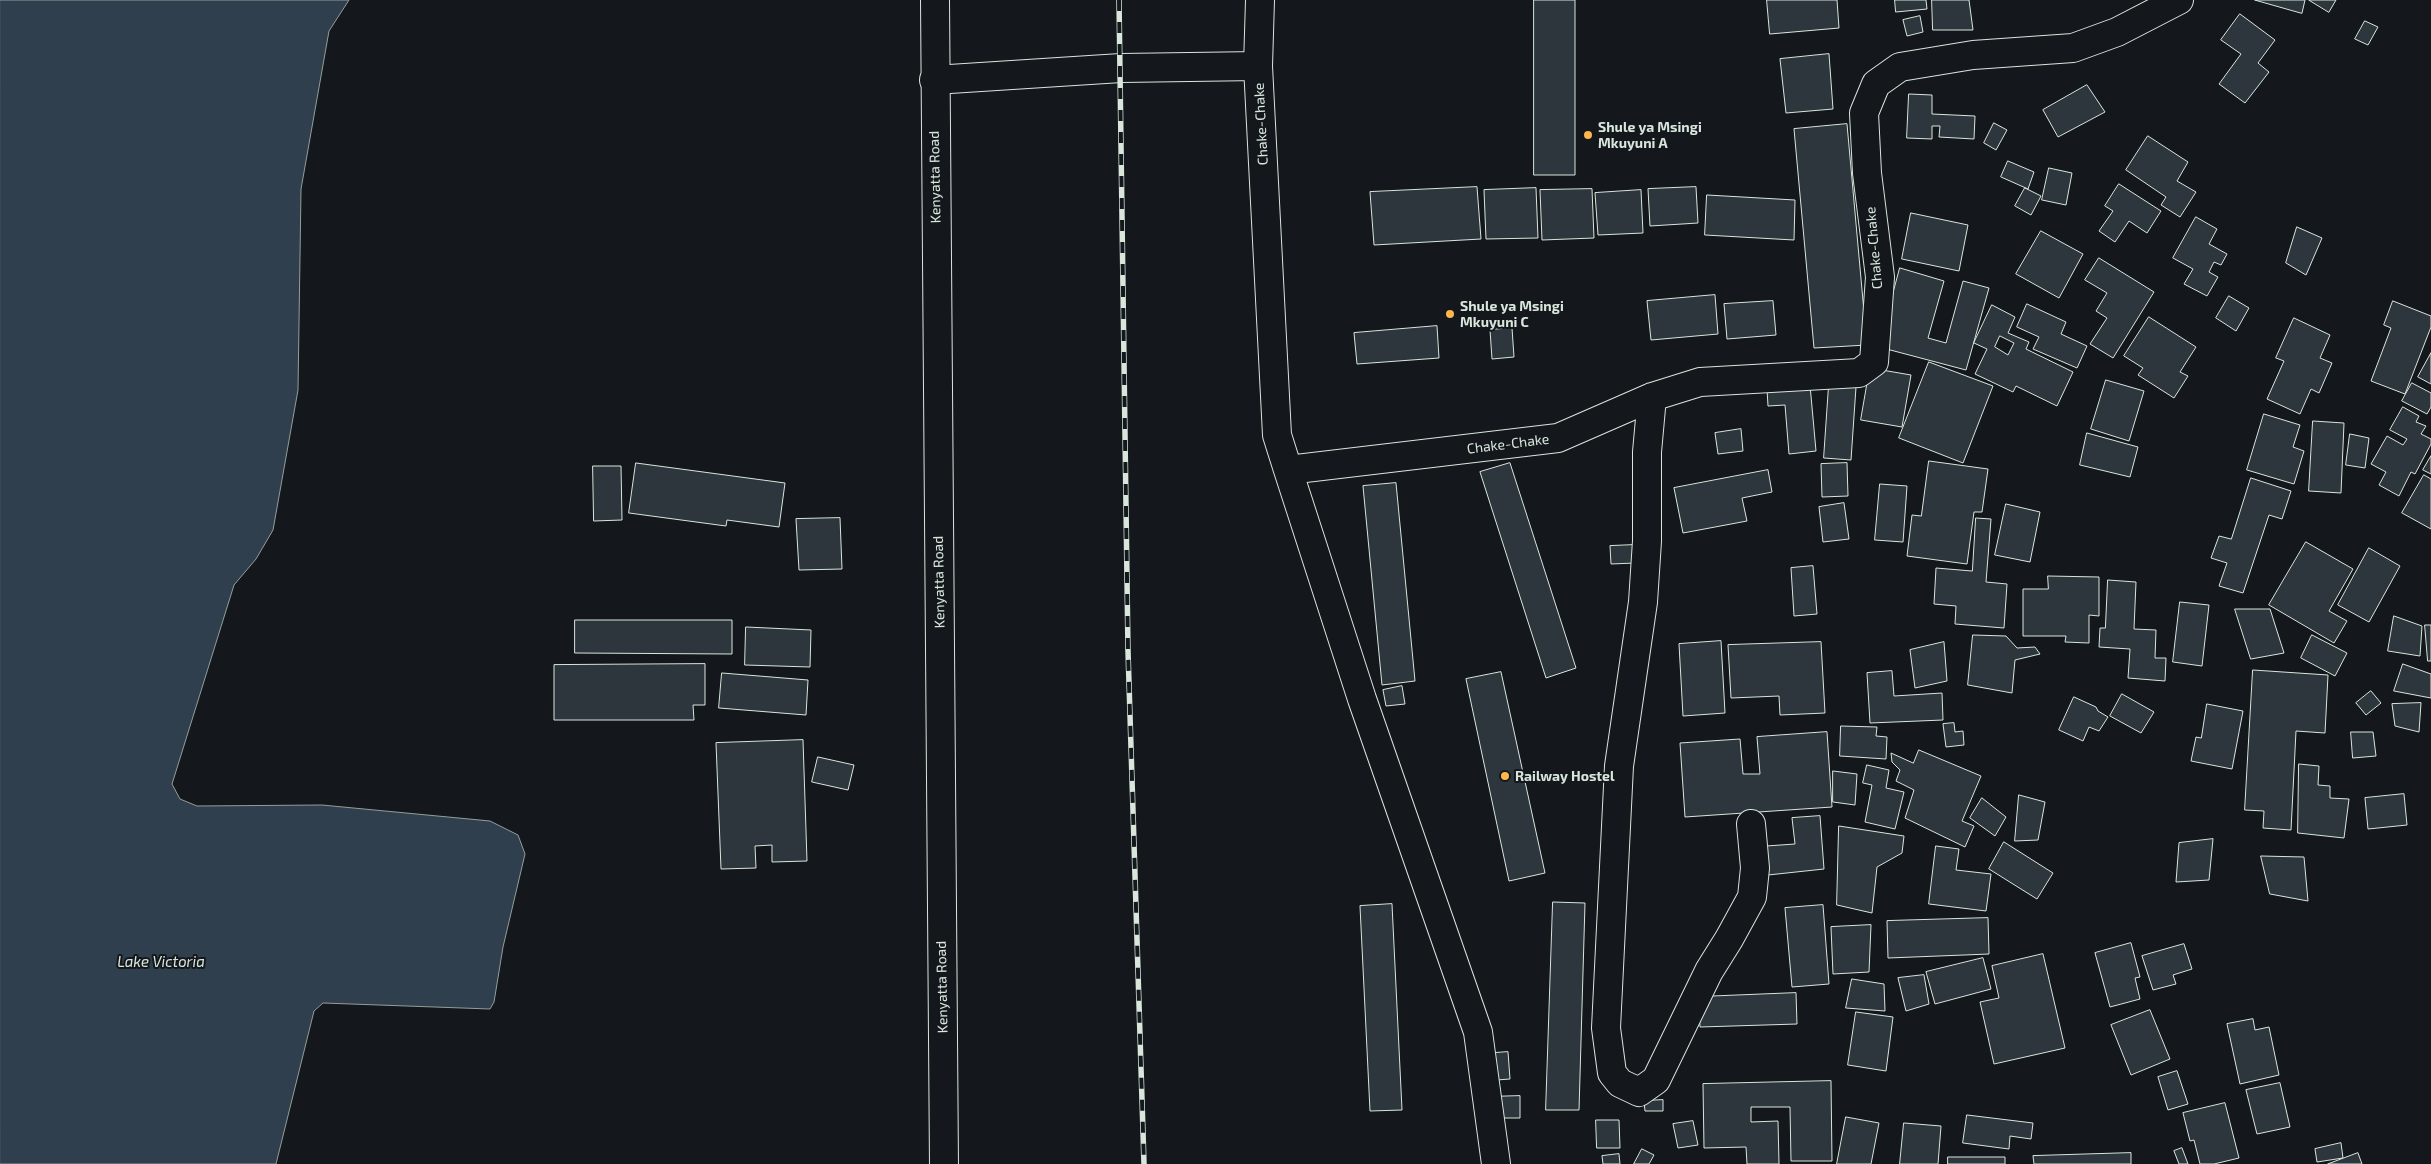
<!DOCTYPE html>
<html>
<head>
<meta charset="utf-8">
<style>
	body { margin:0 }
	canvas { display:block; background:#14181c }
</style>
</head>
<body>
<canvas width="2431" height="1164"></canvas>
<script>
const g = document.querySelector('canvas').getContext('2d');
g.lineJoin = 'round';
function fill(path, color) {
  g.fillStyle = color;
  g.fill(path, 'evenodd');
}
function trace(path, color, width, dash) {
  g.strokeStyle = color;
  g.lineWidth = width;
  g.lineCap = dash ? 'butt' : 'round';
  g.setLineDash(dash || []);
  g.stroke(path);
}
function drawText(font, color, halo, rows, align = 'center') {
  g.font = font + ' "Exo 2",sans-serif';
  g.lineWidth = 4;
  g.setLineDash([]);
  g.textBaseline = 'middle';
  g.strokeStyle = halo;
  g.fillStyle = color;
  for (const [text, x, y, turn = 0] of rows) {
    g.save();
    g.translate(x, y);
    g.rotate((+turn || 0) * Math.PI / 180);
    g.textAlign = isNaN(turn) ? turn : align;
    if (halo) g.strokeText(text, 0, 0);
    g.fillText(text, 0, 0);
    g.restore();
  }
}
const water = new Path2D(`
	M0 0H349L329 31 301 189 298 390 273 530 256 559 234 585 172 784 180 799 197 806 322 805 490 821 518 835 525 854 503 947 494 1002 490 1009 323 1003 314 1011 276 1164H0Z`);
const building = new Path2D(`
	M1534 0H1575V175H1534Z
	M1767 0H1837L1839 28 1770 34Z
	M1895 0H1926L1927 9 1896 12Z
	M1932 0H1969L1973 30H1933Z
	M2255 0H2305L2302 13Z
	M2309 0H2336L2329 12Z
	M2240 14 2275 40 2258 63 2269 72 2245 103 2219 84 2241 54 2221 40Z
	M1920 16 1923 32 1907 36 1903 20Z
	M2365 21 2378 27 2368 45 2355 39Z
	M1829 54 1833 109 1786 113 1780 59Z
	M2087 85 2105 112 2058 137 2043 110Z
	M1909 94 1932 95V114L1975 116 1974 139 1939 137 1940 126H1932V139L1907 138Z
	M1994 123 2007 130 1996 150 1984 143Z
	M1847 124 1867 345 1814 348 1794 129Z
	M2148 136 2188 162 2177 181 2196 192 2180 217 2161 205 2166 197 2126 170Z
	M2008 161 2034 172 2028 189 2001 177Z
	M2049 168 2072 173 2066 205 2042 200Z
	M2119 184 2161 211 2147 233 2129 221 2115 242 2099 231 2113 211 2105 206Z
	M1477 187 1481 239 1374 245 1370 192Z
	M1696 187 1698 223 1650 226 1648 189Z
	M1536 188 1538 238 1486 239 1484 190Z
	M2025 188 2041 196 2031 215 2015 206Z
	M1592 189 1594 238 1542 240 1540 190Z
	M1641 190 1643 233 1598 235 1595 193Z
	M1707 195 1795 200 1794 240 1705 235Z
	M1911 213 1968 225 1959 271 1902 259Z
	M2196 217 2217 229 2209 244 2227 254 2221 265 2214 262 2209 272 2218 277 2207 296 2184 284 2193 269 2173 258Z
	M2297 227 2322 238 2306 275 2286 263Z
	M2041 231 2083 254 2059 298 2016 274Z
	M2099 258 2154 292 2113 358 2090 344 2107 318 2096 311 2107 293 2085 280Z
	M1900 268 1944 281 1928 338 1946 343 1963 281 1989 288 1966 370 1879 347Z
	M1715 295 1718 334 1651 340 1647 301Z
	M2229 296 2249 308 2236 331 2216 318Z
	M1773 301 1776 335 1727 339 1724 304Z
	M2393 301 2431 316V327L2405 394 2371 381 2391 328 2384 325Z
	M2027 304 2066 322 2061 334 2087 346 2077 368 2033 349 2039 337 2017 327Z
	M1992 305 2015 317 2008 333 2029 342 2026 349 2073 372 2057 406 2016 386 2013 392 1975 374 1987 349 1974 343ZM2000 336 2014 343 2008 355 1995 347Z
	M2149 317 2196 347 2180 372 2188 376 2174 398 2138 375 2143 368 2124 356Z
	M2294 318 2330 335 2320 358 2332 363 2319 393 2311 389 2300 414 2267 399 2284 361 2276 358Z
	M1437 326 1439 358 1357 364 1354 333Z
	M1512 328 1514 357 1492 359 1490 330Z
	M2431 353V384L2418 377Z
	M1929 362 1993 386 1963 463 1899 438Z
	M1870 368 1911 375 1902 427 1861 420Z
	M2106 380 2144 391 2129 441 2091 429Z
	M2412 383 2431 393V407L2427 414 2402 401Z
	M1810 385 1816 451 1789 454 1785 405 1768 406 1767 389Z
	M1829 385 1856 387 1851 460 1824 458Z
	M2403 407 2419 416 2416 422 2426 426 2421 434 2431 439V444L2415 474 2411 472 2399 496 2379 485 2386 472 2371 464 2387 436 2403 445 2407 439 2390 430Z
	M2264 414 2300 425 2293 447 2304 451 2294 484 2247 470Z
	M2313 421 2344 423 2341 493 2309 491Z
	M1741 429 1743 451 1718 454 1715 433Z
	M2087 433 2138 447 2130 477 2080 465Z
	M2350 434 2369 438 2365 468 2346 465Z
	M2431 456V474L2423 470Z
	M1929 461 1988 469 1982 512H1974L1967 564 1907 556 1912 515 1921 516Z
	M636 463 785 483 779 527 727 520 726 526 629 513Z
	M1510 463 1576 668 1546 678 1480 472Z
	M1847 463 1848 496 1822 497 1821 464Z
	M593 466H621L622 520 594 521Z
	M1768 470 1772 492 1742 498 1747 521 1683 533 1674 488Z
	M2424 475 2431 479V529L2402 513Z
	M2251 478 2291 491 2282 519 2269 515 2243 593 2219 586 2227 563 2211 558 2219 536 2231 539Z
	M1396 483 1415 681 1382 685 1363 486Z
	M1880 484 1907 486 1903 542 1875 540Z
	M1844 503 1849 539 1823 542 1819 507Z
	M2006 504 2040 512 2030 562 1995 555Z
	M840 518 842 569 799 570 796 519Z
	M1976 518 1991 519 1986 582 2007 584 2004 628 1955 624 1956 606 1934 604 1936 568 1972 571Z
	M2306 542 2353 569 2329 611 2347 621 2334 643 2269 605Z
	M1634 545 1635 563 1611 564 1610 546Z
	M2369 548 2400 566 2369 622 2338 605Z
	M1813 566 1817 614 1794 616 1791 568Z
	M2048 576 2099 577V616L2089 615V643L2065 642 2066 636H2023V589H2048Z
	M2108 580 2136 582 2134 629 2156 630 2155 658H2166L2165 681 2128 678 2130 649 2099 647 2100 628H2105Z
	M2180 602 2209 605 2202 666 2173 662Z
	M2235 609H2270L2284 653 2251 659Z
	M2394 616 2422 626 2420 656 2388 651Z
	M575 620H732V654L575 653Z
	M2425 625H2431V661H2428Z
	M746 627 811 630 810 667 745 665Z
	M1973 635 2006 636 2017 648 2035 647 2040 654 2015 660 2012 693 1968 685Z
	M2312 635 2347 653 2335 676 2301 658Z
	M1721 641 1725 713 1683 716 1679 644Z
	M1821 642 1825 713 1780 715 1779 696 1731 698 1728 645Z
	M1944 642 1947 681 1915 688 1910 650Z
	M705 664V705H693L694 720H554V665Z
	M2403 664 2431 674V698L2394 691Z
	M2253 670 2328 675 2325 733 2296 731 2291 830 2263 828 2264 811 2245 810Z
	M1892 671 1894 696 1942 693 1943 720 1870 723 1867 673Z
	M1501 672 1545 873 1509 881 1466 679Z
	M722 673 808 680 806 715 719 708Z
	M1402 686 1405 704 1386 706 1383 690Z
	M2371 691 2381 703 2366 715 2356 703Z
	M2122 694 2154 712 2141 733 2110 716Z
	M2074 697 2096 707 2098 711 2108 717 2099 731 2089 727 2083 741 2059 730Z
	M2421 703 2419 732 2395 726 2392 704Z
	M2207 704 2243 711 2232 769 2191 761 2196 737 2201 738Z
	M1954 723 1955 732 1963 731 1964 745 1946 747 1943 724Z
	M1841 726 1877 727 1876 736 1887 737 1886 759 1840 756Z
	M1827 732 1832 807 1685 817 1680 743 1740 739 1743 774H1760L1757 737Z
	M2351 732H2373L2376 756 2353 758Z
	M803 740 807 861 772 862V845L755 846 756 868 721 869 716 743Z
	M1919 750 1981 776 1962 821 1974 826 1965 847 1905 818 1914 790 1896 781 1900 770 1892 762 1891 753 1913 763Z
	M818 757 854 765 848 790 812 782Z
	M2299 764 2319 766 2318 785 2330 786V798L2349 799 2344 838 2298 833Z
	M1867 765 1889 770 1886 788 1904 792 1895 829 1865 822 1872 785 1863 783Z
	M1833 771 1857 774 1855 805 1833 802Z
	M2404 794 2407 825 2368 829 2365 798Z
	M2019 795 2045 802 2038 840 2015 841Z
	M1982 798 2006 817 1995 836 1970 818Z
	M1820 816 1824 869 1768 875 1766 846 1795 844 1792 818Z
	M1839 826 1904 836 1902 853 1877 867 1872 913 1837 905Z
	M2213 839 2209 880 2176 882 2179 843Z
	M2004 842 2053 873 2037 899 1989 869Z
	M1936 846 1959 849 1956 870 1991 874 1986 911 1929 904Z
	M2261 856 2304 857 2308 901 2270 894Z
	M1553 902 1585 903 1579 1110H1546Z
	M1392 904 1402 1110 1370 1111 1360 906Z
	M1823 905 1829 984 1792 987 1785 908Z
	M1988 918 1989 954 1888 958 1887 921Z
	M1871 925 1869 972 1833 974 1831 927Z
	M2131 943 2140 977 2135 978 2140 999 2110 1007 2095 953Z
	M2184 944 2192 969 2173 975 2176 984 2153 990 2142 956Z
	M2043 954 2065 1048 1994 1064 1980 1002 1999 998 1992 966Z
	M1983 958 1991 989 1935 1004 1926 972Z
	M1924 975 1929 1004 1906 1011 1898 978Z
	M1852 979 1884 984 1885 1011 1846 1008Z
	M1796 993 1797 1024 1700 1027 1698 997Z
	M2150 1010 2170 1059 2131 1075 2111 1025Z
	M1856 1012 1893 1017 1886 1071 1848 1065Z
	M2253 1019 2255 1030 2269 1027 2279 1075 2240 1084 2227 1024Z
	M1508 1052 1510 1079 1483 1081 1481 1054Z
	M2177 1071 2188 1104 2168 1110 2158 1077Z
	M1831 1081 1832 1161H1791L1790 1107H1751V1122L1778 1121 1779 1164H1747L1746 1147 1704 1148 1703 1084Z
	M2280 1083 2290 1127 2257 1134 2246 1090Z
	M1520 1096V1118H1488L1487 1097Z
	M1663 1100V1111H1645L1644 1101Z
	M2225 1103 2239 1158 2214 1164H2200L2194 1140 2190 1141 2183 1113Z
	M1967 1115 2033 1123 2031 1139 2010 1136 2009 1149 1963 1143Z
	M1846 1117 1879 1123 1871 1164H1837Z
	M1596 1120H1619L1620 1148H1597Z
	M1693 1121 1698 1145 1678 1148 1673 1124Z
	M1904 1123 1941 1126 1938 1164H1900Z
	M2341 1143 2343 1158 2317 1162 2315 1149Z
	M2182 1148 2188 1164H2179L2174 1151Z
	M1642 1149 1654 1155 1649 1164H1634Z
	M2131 1153V1164H2034L2033 1156Z
	M2358 1153 2362 1164H2328Z
	M1619 1154 1620 1164H1603L1602 1156Z
	M1948 1157H2005V1164H1948Z`);
const street = new Path2D(`
	M1258 66 1260 0
	M934 80 1121 68 1258 66 1277 435 1288 470 1558 438 1652 397 1700 382 1859 373 1874 362 1880 277 1867 173 1864 113 1876 84 1900 67 1973 55 2073 48 2117 32 2179 0
	M1652 397 1647 452V541L1643 602 1619 766 1606 1028 1612 1073 1620 1083 1639 1092 1656 1080 1709 971 1729 939 1752 897 1755 868 1751 824
	M1288 470 1362 699 1478 1032 1496 1164`);
const highway = new Path2D(`
	M935 0 944 1164`);
const rail = new Path2D(`
	M1119 0 1128 651 1144 1164`);
const markers = [
	[1588,135,5,"#ffb74d"],
	[1450,314,5,"#ffb74d"],
	[1505,776,5,"#ffb74d"]
];
const streetNames = [
	["Chake-Chake",1261,124,-93],
	["Kenyatta Road",935,177,-91],
	["Chake-Chake",1874,248,-95],
	["Chake-Chake",1508,444,-7],
	["Kenyatta Road",939,582,-91],
	["Kenyatta Road",942,987,-91]
];
const poiNames = [
	["Shule ya Msingi",1598,127],
	["Mkuyuni A",1598,143],
	["Shule ya Msingi",1460,306],
	["Mkuyuni C",1460,322],
	["Railway Hostel",1515,776]
];
const waterNames = [
	["Lake Victoria",161,962]
];
fill(water, '#2f3f4d');
trace(water, '#939e99', 1);
fill(building, '#2c363c');
trace(building, '#d8e6dc', 1);
trace(street, '#d8e6dc', 30);
trace(highway, '#d8e6dc', 30);
trace(street, '#14181c', 28);
trace(highway, '#14181c', 28);
trace(rail, '#d8e6dc', 5.5);
trace(rail, '#14181c', 4, [11]);
for (const [x, y, r, color] of markers) {
  const dot = new Path2D();
  dot.arc(x, y, r, 0, 2 * Math.PI);
  g.fillStyle = color;
  g.fill(dot);
  trace(dot, '#14181c', 2);
}
drawText('14px', '#d8e6dc', '#14181c', streetNames);
drawText('bold 14px', '#d8e6dc', '#14181c', poiNames, 'left');
drawText('italic 15px', '#d8e6dc', '#14181c', waterNames);
</script>
</body>
</html>
